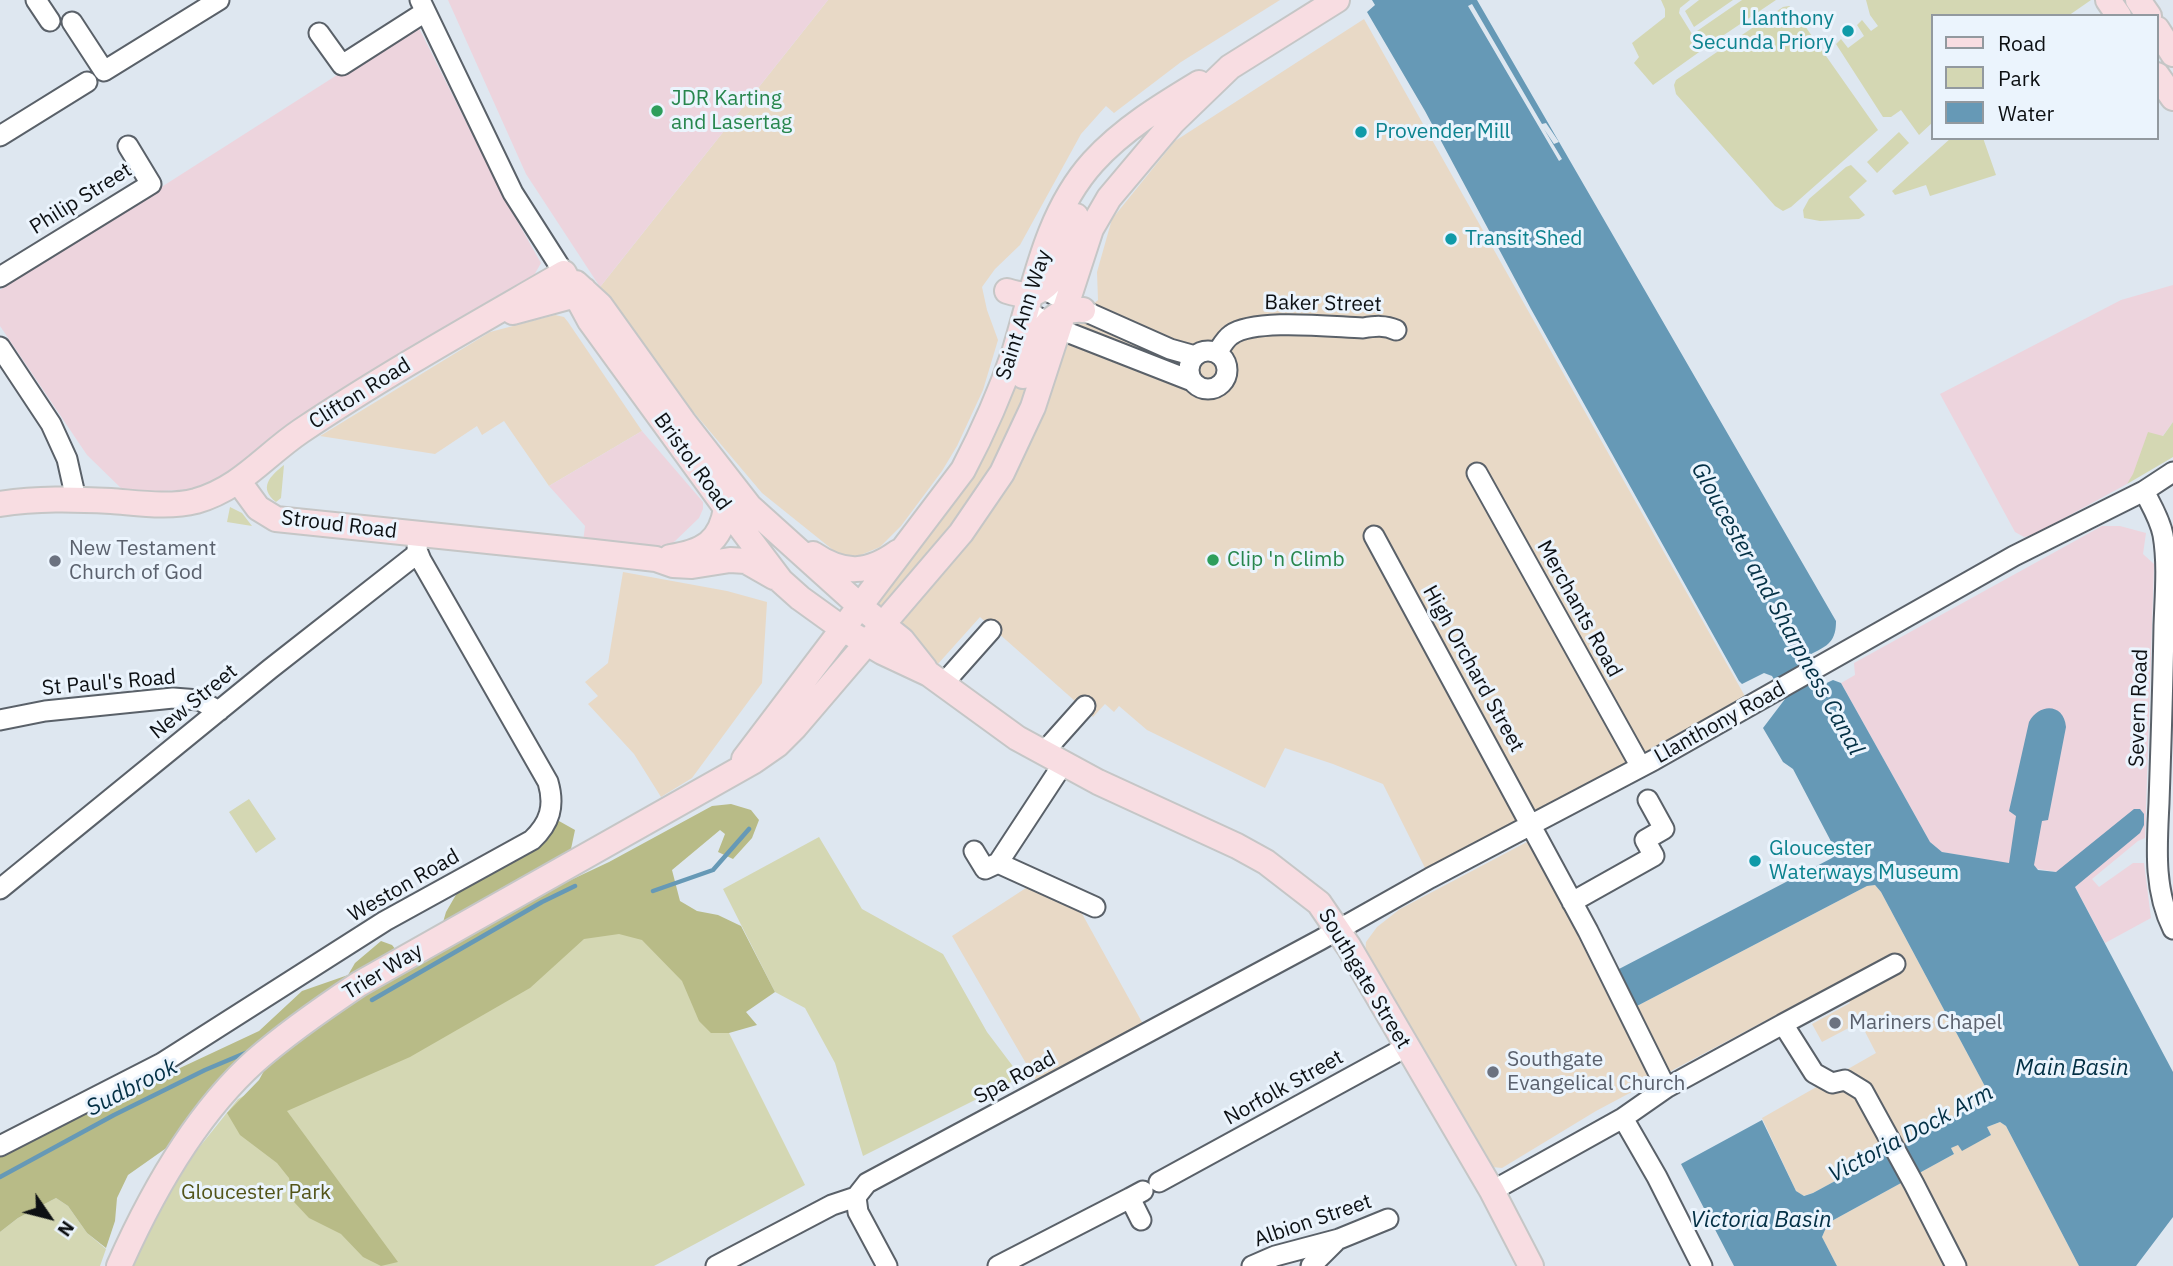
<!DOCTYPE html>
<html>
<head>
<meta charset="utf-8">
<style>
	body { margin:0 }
	#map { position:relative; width:2173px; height:1266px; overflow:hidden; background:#dee7f0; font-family:"IBM Plex Sans",sans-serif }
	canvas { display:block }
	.legend { position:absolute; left:1931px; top:14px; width:228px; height:126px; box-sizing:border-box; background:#ebf4fd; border:2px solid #92999f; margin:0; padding:9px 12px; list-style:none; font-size:21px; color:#0d1013 }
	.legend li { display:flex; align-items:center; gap:14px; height:35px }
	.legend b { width:35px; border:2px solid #92999f }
	.north { position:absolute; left:14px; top:1182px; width:70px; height:70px; -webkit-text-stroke:5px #ebf4fd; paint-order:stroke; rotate:125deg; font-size:19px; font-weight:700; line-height:28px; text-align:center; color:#0d1013 }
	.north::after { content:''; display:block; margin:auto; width:24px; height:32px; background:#0d1013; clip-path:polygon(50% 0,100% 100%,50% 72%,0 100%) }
</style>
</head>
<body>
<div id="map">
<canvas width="2173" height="1266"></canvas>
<ul class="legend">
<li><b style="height:9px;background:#f8dde2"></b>Road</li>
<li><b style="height:19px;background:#d4d7b3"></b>Park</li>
<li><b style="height:19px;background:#6699b6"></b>Water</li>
</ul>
<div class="north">N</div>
</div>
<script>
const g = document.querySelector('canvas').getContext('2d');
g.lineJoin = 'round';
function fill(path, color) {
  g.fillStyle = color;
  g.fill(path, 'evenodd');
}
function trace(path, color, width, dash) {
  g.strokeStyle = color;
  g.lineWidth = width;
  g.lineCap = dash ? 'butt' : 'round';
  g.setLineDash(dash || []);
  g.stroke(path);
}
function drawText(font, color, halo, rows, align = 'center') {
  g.font = font + ' "IBM Plex Sans",sans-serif';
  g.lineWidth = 6;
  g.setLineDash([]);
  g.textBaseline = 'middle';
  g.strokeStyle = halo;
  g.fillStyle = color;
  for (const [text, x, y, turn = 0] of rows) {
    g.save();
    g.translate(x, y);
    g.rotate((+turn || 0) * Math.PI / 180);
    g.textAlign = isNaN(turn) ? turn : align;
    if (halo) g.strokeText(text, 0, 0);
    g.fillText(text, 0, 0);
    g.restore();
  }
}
const commercial = new Path2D(`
	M828 0H1280L1181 62 1114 113 1106 106 1081 134 1020 245 995 269 982 287 987 310 998 340 983 390 957 446 942 471 901 526 880 547 856 557 838 554 762 493 691 409 600 287Z
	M1364 19 1746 698 1430 878 1383 784 1333 764 1285 748 1265 788 1147 730 1119 706 1114 712 1105 704 1093 717 980 617 929 674 861 607 1040 350 1098 300 1097 272 1112 219 1175 141Z
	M555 315 564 317 568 322 642 431 549 486 504 421 482 435 477 426 435 454 320 436 490 332Z
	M623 572 727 591 767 602 762 683 692 778 661 797 634 754 588 704 598 696 585 682 608 663Z
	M1544 833 1619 969 1637 1006 1867 886 1875 885 1881 892 1988 1092 1987 1099 1813 1193 1803 1196 1796 1191 1762 1118 1876 1053 1860 1022 1822 1042 1812 1024 1850 1003 1838 982 1596 1111 1502 1168 1492 1167 1365 954 1366 942 1377 927 1400 909Z
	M1026 888 1080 910 1143 1024 1038 1084 952 936Z
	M2000 1122 2006 1126 2079 1266H1837L1822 1237 1828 1223 1954 1154 1951 1148 1958 1144 1962 1150 1991 1135 1987 1127Z`);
const industrial = new Path2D(`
	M448 0H828L600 287 526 174Z
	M417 24 503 196 541 263 533 277 462 323 236 478 195 489 126 493 87 455 0 326V290Z
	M2173 285V422L2127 484 2033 535 2024 537 2015 532 1940 394 2121 300Z
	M642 431 703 502V509L699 518 673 543 657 549 583 542 585 526 549 486Z
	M2102 526H2120L2146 533 2143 554 2154 564 2145 838 2138 841 2092 879 2099 887 2133 863H2144L2151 918 2105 943 2075 887 2056 872 1942 852 1930 842 1841 683 1855 675 1854 663Z`);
const green = new Path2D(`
	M1661 0H1690L1680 8 1679 13 1702 50 1653 85 1634 63 1639 57 1632 43 1665 17V9Z
	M1699 0H1733L1694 27 1685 11Z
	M1742 0H1776L1709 45 1697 31Z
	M1866 0H2091L2068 16H1933V122L1919 135 1901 110 1891 117H1883L1836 44 1841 39 1848 48 1864 36 1857 25 1862 20 1871 31 1878 26 1870 15Z
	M1789 6 1793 9 1878 130 1791 207 1783 211 1775 206 1676 94 1674 85 1676 80 1783 7Z
	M1899 132 1909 143 1877 173 1867 162Z
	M1951 138H1983L1996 175 1930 196 1926 185 1895 195 1892 191Z
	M1851 165 1867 181 1849 197 1865 215 1859 219 1820 221 1804 218 1803 210 1809 199 1846 167Z
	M2173 422V457L2127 484 2133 474 2148 432 2163 436Z
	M284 465 281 498 276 502C258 488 270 476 284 465Z
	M230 507 242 513 252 526 227 522Z
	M249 799 276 839 256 853 229 812Z
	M819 837 862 909 943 954 987 1032 1021 1077 863 1156 835 1063 805 1008 775 992 723 889Z
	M607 902 713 1001 805 1185 654 1266H130L164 1198 193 1155 238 1099Z
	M56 1198 68 1206 87 1233 106 1249 100 1266H0V1232L18 1218Z`);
const forest = new Path2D(`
	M731 804 751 810 759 820 752 838 733 859 718 852 725 834 720 830 672 870 680 901 697 911 718 915 741 926 775 992 746 1012 757 1025 729 1033H711L699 1021 682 981 642 940 619 934 584 939 530 988 410 1057 287 1111 398 1262 381 1266 363 1257 341 1234 309 1218 294 1202 289 1178 277 1163 240 1135 227 1113 259 1080 271 1058 172 1144 128 1175 117 1198 115 1221 106 1248 87 1233 68 1206 56 1198 18 1218 0 1232V1157L101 1105 259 1031 302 991 348 975 355 963 381 941 392 945 406 962 441 929 446 912 457 893 501 849 559 821 575 830 571 849 532 879 541 894 609 862 712 806Z`);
const water = new Path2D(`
	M1372 0H1477L1836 621C1836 629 1835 637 1829 643 1817 655 1790 656 1803 678 1807 685 1809 686 1816 688L1833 680 1841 683 1930 842 1942 852 2009 863 2016 816 2009 811 2029 722C2039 703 2064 703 2066 727L2048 820 2042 821 2034 865 2038 870 2056 872 2134 809H2140L2144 814V825L2140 833 2075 887 2173 1072V1217L2136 1266H2079L2006 1126 2000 1122 1987 1127 1991 1135 1962 1151 1958 1145 1951 1148 1954 1154 1828 1223 1822 1237 1837 1266H1734L1681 1164 1762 1120 1796 1191 1804 1196 1813 1193 1981 1102 1987 1098 1988 1092 1881 892 1875 885 1867 886 1637 1006 1619 969 1832 858 1835 849 1793 769 1783 762 1763 728 1785 699 1772 676 1764 673 1742 684 1739 681 1531 309 1425 111 1367 12 1375 5Z`);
const pier = new Path2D(`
	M1472 4 1542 124 1546 123 1559 142 1554 144 1544 129 1562 159 1559 161 1468 6Z`);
const stream = new Path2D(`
	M653 891 713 870 749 829
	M372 1000 542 902 575 886
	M0 1177 114 1115 205 1070 250 1051`);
const minor = new Path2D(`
	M36 0 50 21
	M420 0 513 193 564 273
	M72 22 104 71 219 0
	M319 33 342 65 425 12
	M0 136 87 82
	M0 277 151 184 128 146
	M1034 284 1089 313 1170 349 1195 356
	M1025 310 1059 329 1192 381
	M0 347 51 424 67 459 76 499
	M1189 370a19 19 0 1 1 38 0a19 19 0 1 1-38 0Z
	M1217 353C1221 347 1225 339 1231 335 1255 318 1332 327 1363 328 1375 326 1385 325 1396 330
	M1477 473 1641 767
	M2144 491C2151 505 2160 519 2163 535 2168 564 2165 596 2164 626 2163 685 2161 744 2159 803 2157 845 2153 889 2173 929
	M1374 536 1588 931 1666 1088
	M943 684 991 630
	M0 720 45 711 173 698 199 700 219 711
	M1043 753 1085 706
	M974 851 985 869 998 863 1095 907
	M998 863 1063 764
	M0 889 270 669 418 553
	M1572 902 1654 856 1645 840 1664 829 1648 800
	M1783 1024 1895 964
	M1623 1118 1657 1177 1702 1266
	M0 1146 162 1063 385 921 532 840C550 823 555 806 548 782L421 560 417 550 418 535
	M1159 1182 1406 1047
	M1492 1191 1623 1118 1666 1088 1783 1024 1814 1073 1832 1083 1845 1080 1863 1091 1914 1184 1956 1266
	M856 1197 858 1212 887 1266
	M1141 1220 1130 1198 1143 1191
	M716 1266 832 1205 856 1197 867 1183 1320 940 1430 878 1654 760 2014 556 2144 491 2173 472
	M998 1266 1130 1198
	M1252 1266 1275 1256 1339 1239 1388 1219
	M1311 1266 1335 1242`);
const major = new Path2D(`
	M2108 0 2119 16
	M2138 0 2149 16
	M2157 29 2173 54
	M2157 75 2173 98
	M564 273 590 321 726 508 781 581 800 598 843 629 882 652 929 674 1017 738 1098 782 1237 846 1266 862 1319 903 1349 947 1492 1191 1531 1266
	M576 283 600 305 683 421 750 507 861 607 902 640 925 669
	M1007 291C1026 297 1037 296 1051 281L1076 216
	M513 312 576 295 584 290
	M1023 376C1034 346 1043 307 1083 310
	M239 482 258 508 276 519 594 552 656 559 673 565 692 566 730 560 746 561 774 577
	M0 504C37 498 74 499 111 501 138 503 169 508 196 501 241 488 264 456 301 431 386 374 476 324 564 273
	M813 554C844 575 868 574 898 552
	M670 557C703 552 721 542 726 508
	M744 759 963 470C983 432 1000 394 1014 353 1034 288 1046 214 1093 162 1123 129 1161 106 1199 83
	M119 1266C151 1194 196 1114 255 1061 288 1032 323 1008 359 984L754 761 777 745 795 727 961 533 1002 473 1033 407 1091 229 1109 198 1173 122 1230 67 1337 0`);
const markers = [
	[1848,31,7,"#0f9aa8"],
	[657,111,7,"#2e9e5b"],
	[1361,132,7,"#0f9aa8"],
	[1451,239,7,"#0f9aa8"],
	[1213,560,7,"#2e9e5b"],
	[55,561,7,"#6b7280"],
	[1755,861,7,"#0f9aa8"],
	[1835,1023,7,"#6b7280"],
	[1493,1072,7,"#6b7280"]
];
const cultureNames = [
	["Llanthony",1834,19,"right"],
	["Secunda Priory",1834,43,"right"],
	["Provender Mill",1375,132],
	["Transit Shed",1465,239],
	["Gloucester",1769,849],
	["Waterways Museum",1769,873]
];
const leisureNames = [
	["JDR Karting",671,99],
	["and Lasertag",671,123],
	["Clip 'n Climb",1227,560]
];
const streetNames = [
	["Philip Street",81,199,-32],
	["Baker Street",1323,304,1],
	["Saint Ann Way",1024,315,-72],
	["Clifton Road",360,394,-32],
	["Bristol Road",692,462,54],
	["Stroud Road",339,525,7],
	["Merchants Road",1579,609,61],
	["High Orchard Street",1473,669,61],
	["St Paul's Road",109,683,-5],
	["New Street",194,702,-39],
	["Severn Road",2139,708,-88],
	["Llanthony Road",1720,723,-29],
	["Weston Road",404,886,-30],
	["Trier Way",383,972,-31],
	["Southgate Street",1364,979,59],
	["Spa Road",1015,1078,-28],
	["Norfolk Street",1284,1088,-29],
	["Albion Street",1313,1221,-19]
];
const worshipNames = [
	["New Testament",69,549],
	["Church of God",69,573],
	["Mariners Chapel",1849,1023],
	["Southgate",1507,1060],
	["Evangelical Church",1507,1084]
];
const parkNames = [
	["Gloucester Park",256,1193]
];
const waterNames = [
	["Gloucester and Sharpness Canal",1777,609,61],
	["Main Basin",2072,1068],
	["Sudbrook",132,1088,-27],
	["Victoria Dock Arm",1911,1134,-28],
	["Victoria Basin",1761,1220]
];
fill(commercial, '#e8d9c6');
fill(industrial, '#edd4dd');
fill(green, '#d4d7b3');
fill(forest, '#b8bb87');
fill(water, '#6699b6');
fill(pier, '#dee7f0');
trace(stream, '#6699b6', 4.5);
trace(minor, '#5a6169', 23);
trace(major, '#c5c6c6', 28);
trace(minor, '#fff', 19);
trace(major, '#f8dde2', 24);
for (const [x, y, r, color] of markers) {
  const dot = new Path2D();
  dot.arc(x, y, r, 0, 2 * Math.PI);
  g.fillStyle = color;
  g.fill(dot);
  trace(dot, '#ebf4fd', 2.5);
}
drawText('21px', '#0d838f', '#ebf4fd', cultureNames, 'left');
drawText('21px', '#27864d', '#ebf4fd', leisureNames, 'left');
drawText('21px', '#0d1013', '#ebf4fd', streetNames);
drawText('21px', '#5b616d', '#ebf4fd', worshipNames, 'left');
drawText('21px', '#535419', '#ebf4fd', parkNames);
drawText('italic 23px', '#033045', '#ebf4fd', waterNames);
</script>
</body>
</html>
